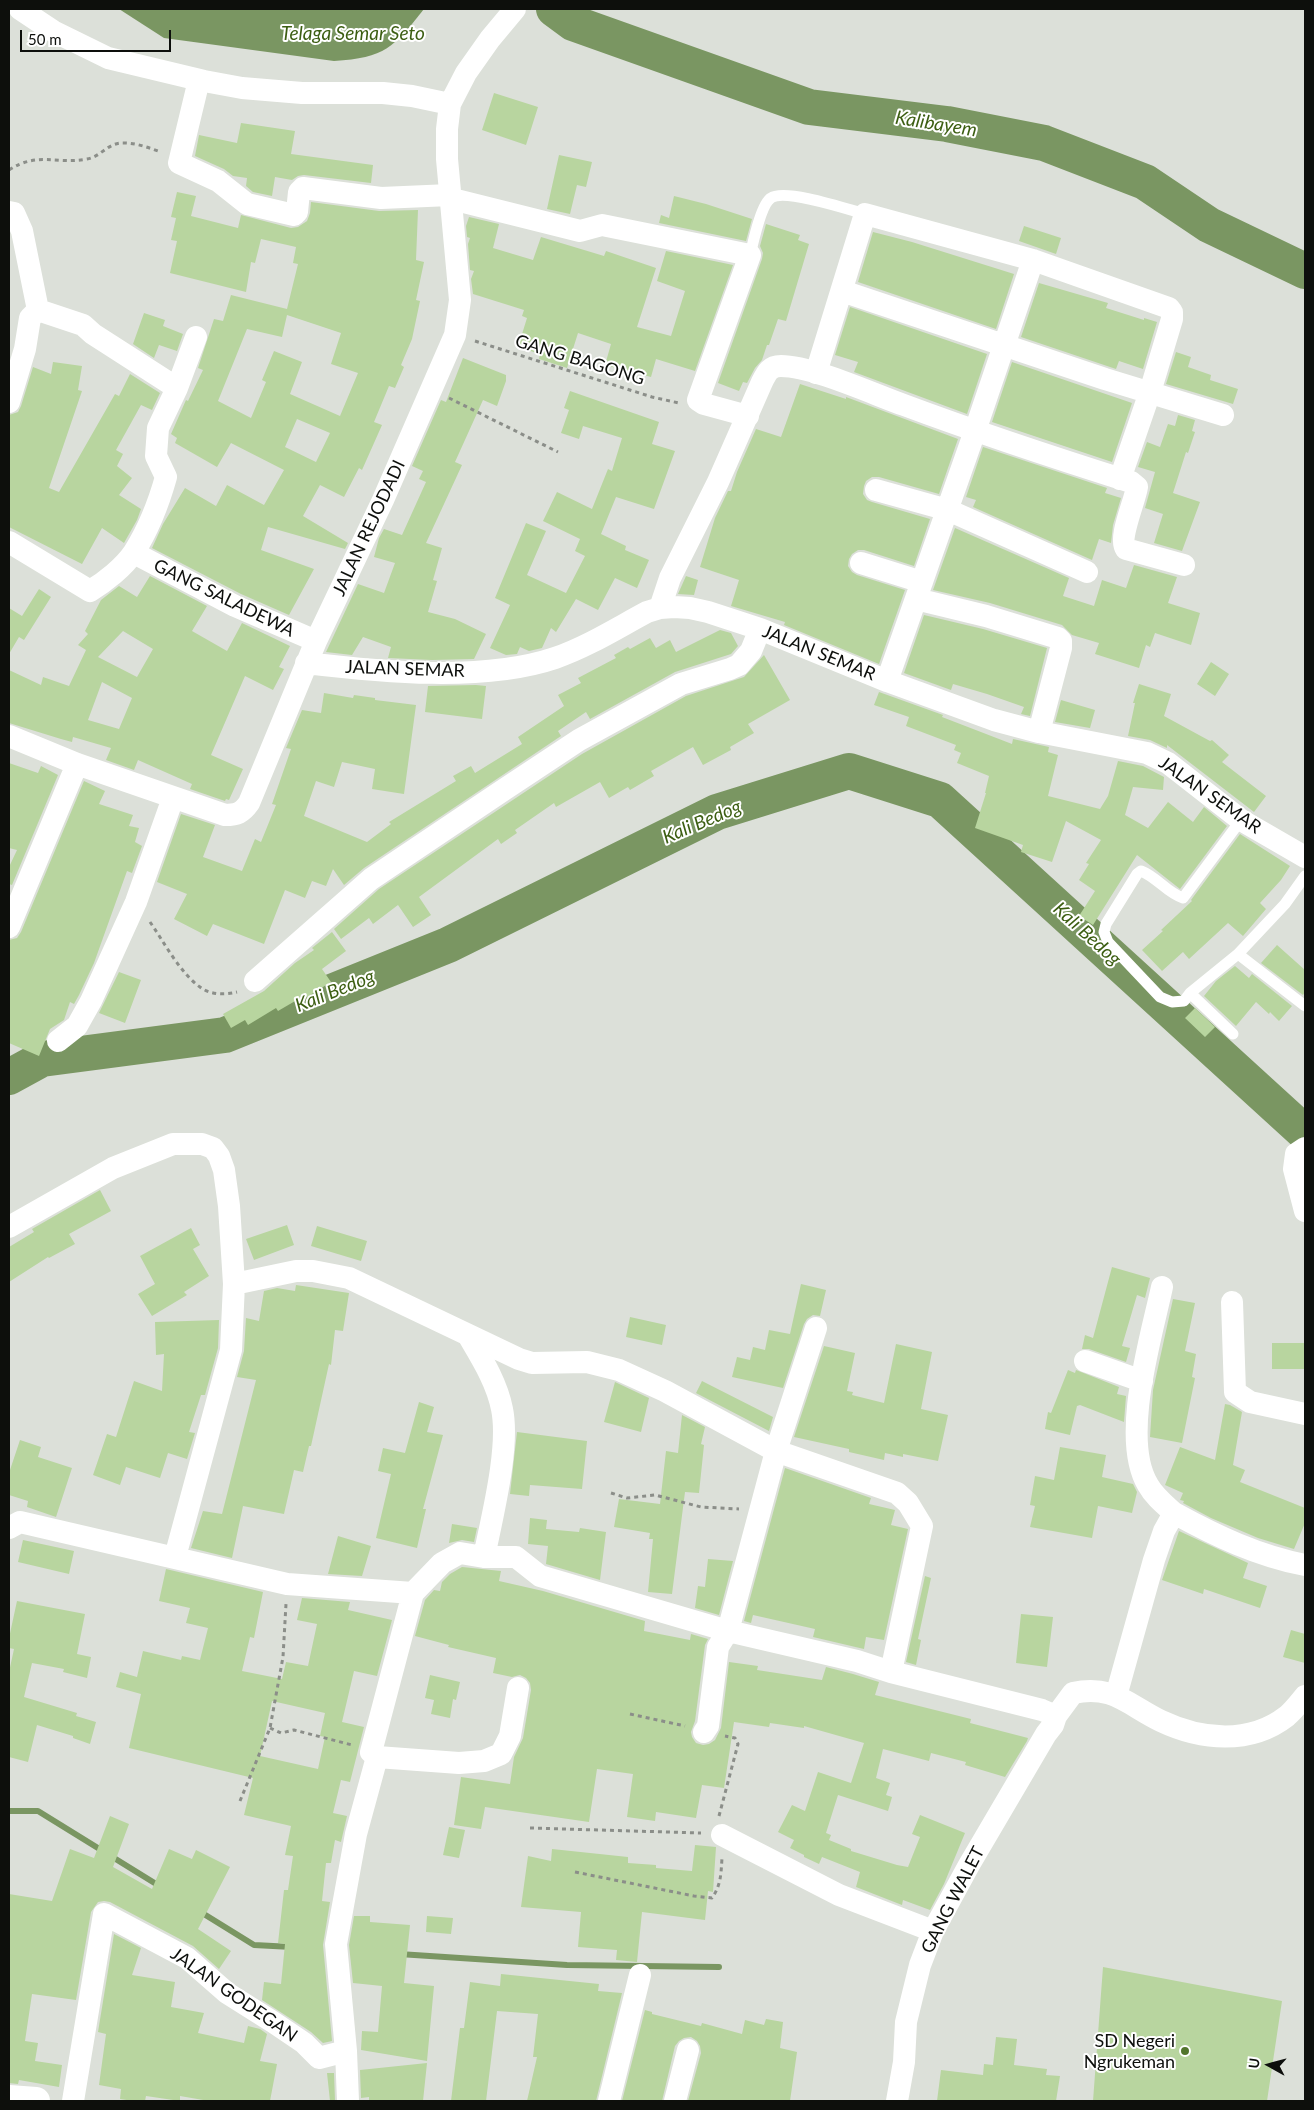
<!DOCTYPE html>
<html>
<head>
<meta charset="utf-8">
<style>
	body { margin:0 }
	#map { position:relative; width:1314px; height:2110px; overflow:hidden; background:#dce0d9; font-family:Lato,sans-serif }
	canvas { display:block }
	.frame { position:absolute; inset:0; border:10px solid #0d0f0c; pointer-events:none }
	.north { position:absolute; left:1244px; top:2040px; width:50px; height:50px; -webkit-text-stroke:4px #fff; paint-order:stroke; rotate:277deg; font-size:14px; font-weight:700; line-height:20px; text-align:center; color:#0d0f0c }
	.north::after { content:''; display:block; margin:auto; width:18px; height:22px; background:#0d0f0c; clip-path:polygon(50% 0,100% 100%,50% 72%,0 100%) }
	.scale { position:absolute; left:20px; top:30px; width:151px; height:22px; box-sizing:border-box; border:2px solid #0d0f0c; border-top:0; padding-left:6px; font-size:15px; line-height:18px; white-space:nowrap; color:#0d0f0c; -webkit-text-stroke:4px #fff; paint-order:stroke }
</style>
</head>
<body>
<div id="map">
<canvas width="1314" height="2110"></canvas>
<div class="frame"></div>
<div class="north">U</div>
<div class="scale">50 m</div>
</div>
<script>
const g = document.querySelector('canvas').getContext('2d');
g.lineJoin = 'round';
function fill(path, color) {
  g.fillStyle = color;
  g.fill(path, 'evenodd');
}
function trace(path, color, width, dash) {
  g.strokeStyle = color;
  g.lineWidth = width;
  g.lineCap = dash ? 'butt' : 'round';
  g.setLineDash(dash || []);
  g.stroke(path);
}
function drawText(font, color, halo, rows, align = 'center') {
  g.font = font + ' Lato,sans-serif';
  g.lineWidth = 4;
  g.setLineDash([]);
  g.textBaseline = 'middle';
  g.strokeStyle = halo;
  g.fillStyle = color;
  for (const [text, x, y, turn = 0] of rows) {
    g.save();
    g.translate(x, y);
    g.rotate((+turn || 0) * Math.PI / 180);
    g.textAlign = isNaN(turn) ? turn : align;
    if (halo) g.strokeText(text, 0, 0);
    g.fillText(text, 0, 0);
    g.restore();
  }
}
const water = new Path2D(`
	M119 9H424C394 47 385 58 334 61L164 38Z`);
const stream = new Path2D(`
	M9 1811H38L161 1887
	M199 1911 254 1945 292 1947
	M399 1954 567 1965 719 1967`);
const river = new Path2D(`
	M554 9 573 23 809 107 947 124 1044 143 1145 182 1209 225 1305 271
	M9 1077 42 1059 225 1035 448 945 717 812 849 771 940 800 1305 1133`);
const building = new Path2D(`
	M494 93 538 107 526 145 482 130Z
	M241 123 295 131 291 154 373 165 371 183 304 175 298 176 292 180 275 177 272 196 253 192 246 186 247 178 233 176 224 169 195 156 199 135 237 143Z
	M559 155 592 162 586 187 577 185 570 214 547 209Z
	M177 192 196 196 191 216 238 228 241 215 291 228 298 227 307 221 310 213 311 202 379 211 418 210 416 260 424 262 416 300 420 301 412 339 401 365 404 367 395 388 389 386 374 422 382 425 362 470 359 468 344 497 320 485 303 516 348 543 345 549 268 527 261 550 314 569 289 615 241 594 152 548 163 524 185 488 216 506 227 485 264 505 284 470 231 443 217 467 175 443 177 438 171 434 186 400 188 401 203 370 198 368 214 319 223 321 231 295 287 309 298 264 293 263 296 247 261 239 255 263 251 262 246 292 170 273 177 241 171 240 176 218 171 217ZM287 315 341 333 331 364 358 373 340 416 290 394 302 362 274 351 262 380 266 382 251 418 218 401 247 329 282 337ZM297 419 330 433 316 462 285 447Z
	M674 196 706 204 752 219 746 241 659 223 661 215 669 218Z
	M469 217 499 224 493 248 533 260 541 237 604 256 606 251 656 268 637 327 671 336 685 291 657 281 666 251 733 265 695 371 656 359 651 377 605 365 611 344 578 333 567 368 539 359 540 354 518 347 527 318 522 316 524 310 473 294 471 279 474 271 470 270 468 244 470 238 467 237 466 226Z
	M766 224 800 235 798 240 809 244 786 321 778 319 769 345H767L762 360 755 368 747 383 743 382 739 391 718 383 762 259 763 253 760 246Z
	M1024 226 1061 238 1056 254 1019 241Z
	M873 232 912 242 1014 274 996 329 858 282Z
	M1039 283 1108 303 1106 308 1144 320V318L1157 322 1143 369 1119 361 1116 369 1021 337Z
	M850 307 987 354 967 414 854 372 858 362 835 355Z
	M144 313 165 320 163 326 183 334 177 351 159 345 154 358 133 344Z
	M1176 352 1191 357 1188 367 1211 375 1210 380 1238 389 1233 404 1166 384Z
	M463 358 506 375V381L497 406 483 400 455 462 462 465 426 543 442 548 433 580 437 581 428 612 455 619 486 634 474 659 432 660 388 658 391 647 363 637 352 655 326 652 358 584 384 593 395 563 374 557 379 538 384 529 402 535 426 482 419 479 423 471 412 466 441 400 446 402Z
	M53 362 82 366 78 390 82 391 49 488 59 492 115 394 119 396 130 374 160 393 152 410 141 405 116 450 123 454 117 466 132 478 119 495 141 509 137 520 124 543 102 528 82 564 9 527V415L18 412 21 406 33 367 51 374Z
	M1012 362 1132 403 1112 462 992 422Z
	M800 384 846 399V397L958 439 939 494 879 477H872L866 481 864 486 863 494 867 500 872 502 930 519 914 566 864 550H858L852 554 849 559 848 566 852 572 857 575 905 590 879 664 784 625 785 622 731 606 739 580 700 567 715 518 728 491H731L737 472 756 429 781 437Z
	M570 391 659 422 652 444 675 451 654 509 616 497 601 534 626 546 625 550 649 560 637 588 615 578 598 610 576 599 556 632 551 628 542 648 529 651 520 647 517 654 506 655 490 648 510 605 495 598 526 523 546 531 527 575 566 593 585 556 575 551 580 539 543 521 557 492 592 509 608 469 612 471 622 438 583 426 579 439 561 433 569 410 564 408Z
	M1178 415 1195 420 1192 431 1195 432 1188 453 1186 452 1173 493 1200 502 1182 551 1154 543 1163 514 1145 508 1155 472 1138 467 1147 442 1160 447 1168 424 1175 426Z
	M983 447 1107 488 1105 493 1121 498 1113 525 1111 543 1099 539 1092 560 973 507 976 500 966 497Z
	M955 528 1069 578 1063 596 1094 606 1102 580 1126 588 1134 565 1177 577 1168 603 1200 613 1191 645 1155 633 1150 647 1146 645 1139 668 1095 654 1099 643 1072 635 1062 625 990 603 933 590Z
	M150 576 207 606 192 631 227 651 242 623 290 646 279 667 284 669 273 690 245 676 211 755 243 769 229 800 226 799 225 801 190 789 192 784 138 760 134 770 106 760 111 748 73 737 72 742 61 739 9 723V670L41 685 43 677 69 686 86 650 78 645 88 634 85 631 101 600 119 586 137 597ZM123 631 153 649 137 677 98 657ZM102 682 132 698 119 729 88 720Z
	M686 576 698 580 694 595 678 594Z
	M39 589 51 597 24 640 19 637 9 654V608L22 616Z
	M924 615 983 629 1047 648 1030 716 1021 714 1024 707 987 694 953 684 951 690 904 673Z
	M720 630 731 633 738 646 731 654 675 672 590 719 586 712 558 731 561 736 364 868 344 885 333 869 326 886 312 881 305 898 285 890 264 944 213 924 207 936 174 919 187 894 157 882 181 814 215 825 203 857 242 871 255 839 261 842 276 805 272 804 291 749 286 748 302 710 321 713 324 693 353 698 354 695 375 698V700L416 705 404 794 372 789 375 769 342 762 334 787 316 781 304 816 367 842 391 824 389 822 456 781 453 776 471 766 475 773 522 744 518 737 564 706 558 695 581 683 578 678 616 658 614 655 628 647 630 649 650 638 656 648 670 640 676 652Z
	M764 655 790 700 748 724 754 733 730 747 731 750 703 765 693 747 651 771 654 776 630 790 628 787 609 798 600 782 556 807 554 803 515 830 517 833 501 844 498 839 419 897 431 915 413 927 398 905 373 924 369 918 341 939 334 929 379 889 582 754 686 696 744 677Z
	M1211 662 1229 674 1215 696 1197 684Z
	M1139 684 1171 694 1164 716 1210 741 1212 740 1229 755 1222 762 1266 796 1254 812 1167 745V748L1150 740 1128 736 1135 703H1133Z
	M476 685 486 686 482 719 425 712 428 686Z
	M879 692 943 715 942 717 1012 744 1013 739 1049 747 1048 752 1058 755 1048 796 1100 809 1108 796 1118 761 1143 766 1164 777 1163 790 1133 787 1125 815 1148 828 1168 802 1193 822 1204 807 1227 826 1180 889 1137 855 1093 925 1079 916 1095 891 1079 880 1089 864 1086 863 1101 840 1066 821 1052 862 1021 852 1023 845 975 828 986 793H985L989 776 957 763 961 753 954 750 956 745 906 726 909 717 874 705Z
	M1061 700 1095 710 1090 728 1055 722Z
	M9 763 38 773 41 766 58 775 12 885 9 884V867L17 850 9 848Z
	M84 781 105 791 99 804 133 815 129 826 139 828 135 842 142 846 132 873 127 871 94 963 79 995 74 1004 70 1002 64 1020 50 1029 39 1056 9 1043V940L17 938 21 932Z
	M1240 834 1290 866 1281 880 1260 903 1266 909 1243 936 1228 923 1189 959 1183 952 1162 971 1142 950 1163 931 1161 930 1192 901 1191 900Z
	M332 932 346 951 322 969 331 982 304 999 302 997 278 1011 276 1008 248 1025 245 1020 231 1028 223 1014 264 991 295 963 314 950 312 948Z
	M1277 945 1305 970V992L1303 995 1261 963Z
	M1235 966 1249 978 1252 974 1292 1006 1279 1021 1270 1012 1269 1014 1256 1002 1236 1026 1204 996 1216 981Z
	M119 972 141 980 125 1023 99 1013Z
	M1195 1008 1215 1027 1205 1037 1185 1018Z
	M100 1190 111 1211 69 1234 75 1244 49 1258 48 1257 9 1282V1247L34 1232 32 1229Z
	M287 1225 294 1245 254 1260 246 1239Z
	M317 1226 367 1241 361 1261 311 1246Z
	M191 1228 200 1245 193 1249 209 1276 184 1292 187 1295 152 1316 138 1294 155 1284 140 1256Z
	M1112 1267 1150 1278 1145 1298 1137 1295 1122 1346 1130 1348 1126 1362 1089 1349H1082L1085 1335 1093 1338Z
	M801 1284 826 1290 820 1316 813 1315 807 1319 804 1324 783 1388 732 1377 737 1357 750 1360 753 1347 765 1350 769 1330 790 1334Z
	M296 1285 349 1293 343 1331 335 1330 331 1365 329 1364 311 1446H309L303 1472 294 1470 284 1514 243 1506 232 1558 191 1548 203 1511 222 1514 256 1380 237 1377 244 1351 246 1318 259 1321 264 1291 277 1288 295 1291Z
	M1173 1299 1195 1303 1185 1351 1196 1354 1192 1377 1195 1378 1182 1443 1150 1437 1153 1390Z
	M630 1317 666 1325 662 1345 626 1337Z
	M219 1320 218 1348 205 1395H201L189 1432 195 1433 187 1459 168 1453 160 1478 126 1467 120 1485 93 1475 107 1434 116 1437 134 1381 162 1391 164 1354 156 1355 155 1322Z
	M1272 1343H1305V1369H1272Z
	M896 1344 932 1352 921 1409 948 1415 938 1461 903 1454V1457L885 1453 884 1460 849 1452V1449L794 1437 824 1346 855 1353 847 1391 853 1392 852 1395 884 1403Z
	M1068 1370 1075 1373 1076 1370 1119 1387 1117 1394 1126 1396 1124 1422 1080 1405 1077 1406 1070 1435 1045 1429 1048 1412 1051 1413Z
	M702 1381 773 1417 769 1431 696 1393Z
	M615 1382 649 1398 641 1432 604 1422Z
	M419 1402 434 1407 427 1432 443 1435 423 1509H426L417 1548 376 1538 391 1474 378 1471 383 1448 405 1453Z
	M1225 1404 1230 1405 1242 1412 1233 1465 1245 1470 1240 1482 1305 1508V1523L1294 1549 1258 1538 1211 1518 1183 1503 1184 1501 1180 1500 1183 1493 1165 1485 1180 1447 1215 1460Z
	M682 1415 705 1427 701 1444 704 1445 699 1493 685 1492 672 1594 648 1592 653 1539H649L650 1533 614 1527 619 1499 660 1504 666 1451 678 1453Z
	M517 1432 587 1441 582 1489 530 1485 529 1496 510 1494Z
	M20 1440 41 1447 38 1457 72 1468 56 1517 27 1507 28 1501 9 1495V1473Z
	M1060 1447 1106 1455 1102 1477 1133 1484 1137 1492 1132 1513 1098 1506 1092 1538 1030 1527 1035 1506 1030 1505 1035 1476 1054 1480Z
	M785 1468 871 1498 869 1504 895 1510 891 1525 908 1529 884 1640 866 1637 864 1649 813 1637 815 1629 753 1615 751 1623 744 1621Z
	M530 1518 547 1520 546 1529 579 1532 580 1528 606 1532 600 1580 546 1564 548 1546 528 1544Z
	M452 1524 477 1528 474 1542 462 1540 449 1543Z
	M1179 1531 1248 1563 1243 1578 1267 1586 1260 1608 1204 1589 1203 1594 1162 1580Z
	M338 1536 371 1546 362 1576 328 1574Z
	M23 1540 74 1551 69 1574 18 1562Z
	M708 1559 733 1561 719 1615 695 1608 698 1586 705 1587Z
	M462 1567 501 1571 499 1581 543 1591 645 1621 644 1631 690 1640 691 1634 708 1639 705 1645 695 1721 691 1732 692 1737 696 1743 703 1745 709 1744 715 1740 721 1728 729 1662 758 1666 757 1670 822 1680 826 1667 853 1674 879 1682 875 1695 971 1719 970 1723 1028 1738 1027 1741 1005 1777 965 1765 966 1762 931 1753 929 1761 883 1749 876 1778 890 1783 886 1795 892 1797 888 1811 838 1795 826 1833 831 1835 829 1840 851 1849V1851L897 1865 908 1867 920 1837 912 1834 920 1815 965 1833 944 1884 930 1910 903 1900 902 1905 856 1887 860 1872 822 1857 819 1864 804 1857V1855L790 1848 794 1840 778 1832 792 1805 805 1811 818 1772 851 1783 864 1743 804 1726V1728L770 1723 769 1727 734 1722 724 1788 702 1785 696 1818 656 1812 655 1821 627 1817 633 1774 597 1769 589 1822 485 1807 481 1829 454 1825 461 1777 510 1784 514 1757 523 1738 531 1690 530 1683 526 1678 520 1675 512 1677 493 1673 496 1658 448 1647 449 1645 415 1636 425 1600 434 1590 440 1591 442 1582 450 1574Z
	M166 1569 263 1592 254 1638 250 1637 242 1671 282 1679 286 1662 308 1666 317 1624 297 1620 302 1598 350 1602 348 1610 392 1620 377 1676 354 1671 342 1722 364 1727 350 1782 341 1780 333 1813 347 1816 341 1842 335 1840 331 1863H326L322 1901 330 1902 323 1945 332 2041 323 2043 311 2032 262 2000 264 1982 281 1984 285 1944 278 1943 284 1890H288L293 1856 285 1855 291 1826 244 1815 253 1778 129 1748 141 1694 116 1687 120 1672 137 1677 143 1651 181 1660 182 1656 200 1660 208 1628 186 1623 190 1608 159 1601ZM272 1701 325 1713 320 1736 325 1737 318 1769 260 1756Z
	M925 1576 931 1578 918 1639 921 1640 916 1665 906 1662Z
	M17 1601 85 1614 77 1654 91 1657 87 1678 63 1672 64 1669 32 1663 24 1697 77 1713 76 1716 96 1722 90 1744 73 1738V1736L37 1725 28 1762 9 1757V1672L14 1649 9 1648V1638Z
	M1021 1614 1053 1617 1047 1667 1016 1663Z
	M1291 1630 1305 1634V1663L1283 1657Z
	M430 1675 460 1682 456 1700 453 1699 450 1718 431 1714 434 1700 425 1698Z
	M110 1816 129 1824 113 1867 152 1889 169 1849 192 1859 196 1850 230 1867 198 1929 231 1951 219 1969 193 1946 110 1902 104 1901 98 1902 91 1912 76 2000 32 1994 25 2041 38 2043 35 2061 62 2065 59 2087 19 2080 18 2084 9 2083V1894L52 1901 70 1849 94 1858Z
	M449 1827 465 1830 459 1858 443 1855Z
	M695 1845 716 1847 713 1892 708 1891 705 1920 642 1912 637 1962 616 1960 617 1950 578 1947 581 1912 521 1907 528 1856 551 1861 552 1849 628 1857V1863L656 1865V1868L692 1871Z
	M354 1916H370V1922L410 1925 404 1983 434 1986 427 2061 361 2050 362 2031 378 2032 382 1986 353 1983 349 1945Z
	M427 1916 453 1918 451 1934 426 1932Z
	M114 1934 141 1948 132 1975 175 1982 171 2007 204 2013 198 2033 244 2043 248 2026 260 2029 267 2034 260 2061 277 2064 270 2101H209L180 2096V2101L146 2096 145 2101H133L120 2099 121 2089 99 2085 106 2034 98 2032Z
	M1103 1967 1282 2001 1267 2101H1093Z
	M501 1974 599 1984 598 1991 622 1993 596 2101H527L537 2057H533L538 2014 497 2011 486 2101H451L460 2028H464L470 1982 500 1986Z
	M645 2010 652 2012V2014L701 2026 702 2023 742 2034 745 2020 764 2025 766 2019 783 2022 780 2048 797 2052 790 2101H688L701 2053 700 2046 697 2041 691 2037 684 2038 679 2041 675 2046 662 2101H622Z
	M996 2037 1017 2039 1014 2065 1047 2069 1046 2075 1060 2076 1056 2101H937L941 2070 983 2075 984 2064 993 2065Z
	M427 2063 423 2101H369V2097L361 2098 360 2070Z
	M327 2073H334L335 2101H330Z`);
const path = new Path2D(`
	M9 170C38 151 56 165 87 159 101 157 108 142 124 143 137 143 149 148 161 152
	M475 341 652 397 679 403
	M449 398 558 452
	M150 922C164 942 180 973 200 987 210 995 225 995 237 992
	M611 1493 627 1498 655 1495 701 1507 739 1509
	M630 1714 685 1726
	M270 1728 281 1733 294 1730 352 1745
	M240 1801 270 1728 283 1657 286 1604
	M719 1816 738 1744 735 1738 725 1736
	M530 1828 701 1833
	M575 1872 694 1896 712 1898C721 1885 721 1874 722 1858`);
const lane = new Path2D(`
	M750 255C753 243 761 204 771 198 784 188 847 209 865 214
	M1241 820 1183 898C1167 893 1157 877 1141 871L1137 874 1106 924 1104 932 1108 942 1160 997 1172 1002 1184 1001 1190 993 1238 954 1285 904 1305 876
	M1238 954 1305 1006
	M1190 993 1233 1034`);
const street = new Path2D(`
	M20 9 53 31 108 58 204 81 242 88 302 93H383L412 96 450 104
	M199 80 179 163 218 181 247 204 294 215 297 212 299 192 303 188 381 198 450 195
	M452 199 580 231 602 225 750 255 698 400 704 404 748 416
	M9 212 14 213 22 231 38 310 83 325 93 334 177 388
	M842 291 1105 379 1223 415
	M816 373 865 214 1033 260 1169 308 1172 312V319L1150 392 1120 479
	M9 402 25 349 30 318 38 310
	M876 490 948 510 1087 572
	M9 542 90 591C105 582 124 567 134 552 148 530 159 502 166 477L156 456 158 428 177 388 196 337
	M134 553 235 606 316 641
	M861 563 922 582
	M916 599 986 616 1058 638 1061 641V648L1039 732
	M660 608 670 578 718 482 762 382C767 372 770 366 781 366 812 366 873 394 904 405 979 433 1055 458 1131 482L1137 487C1135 501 1118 538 1126 549L1184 565
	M306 663C381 672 484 682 555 658 587 647 617 628 647 612L660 608 674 607 690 608 708 612 760 629 887 681 994 720 1039 732 1147 753 1168 763 1241 820 1305 857
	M887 681 975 431 1033 260
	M9 736 77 764 225 815C237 815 242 813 249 803L316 641 383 500 455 335 460 300 447 159V129L450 104 466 73 490 39 515 9
	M9 927 77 764
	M255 981 371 879 505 789 579 740 681 684 730 669 739 665 751 651 760 629
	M58 1041 77 1026 91 1001 136 902 173 798
	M1305 1148 1296 1154 1294 1169 1305 1211
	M9 1227 113 1168 173 1144H202L213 1148 219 1156 224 1170 229 1206 234 1284 231 1350 175 1557
	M234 1284 296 1271H313L349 1278 519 1359 532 1363 587 1362 619 1370 665 1391 776 1451 897 1493 908 1503 922 1526 891 1672
	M1162 1287C1151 1338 1120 1439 1148 1485 1154 1496 1164 1504 1174 1513
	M1232 1302 1235 1392 1250 1402 1305 1414
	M469 1337C482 1359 497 1383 502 1409 510 1447 492 1517 484 1557
	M1085 1361 1142 1381
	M9 1528 20 1522 287 1584 413 1593
	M1116 1696 1154 1560 1164 1531 1174 1513C1216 1536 1258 1556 1305 1565
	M704 1732 708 1726 718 1647 728 1631 776 1451 816 1328
	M377 1757 459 1763 484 1761 501 1754 510 1736 518 1688
	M722 1835 839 1895 933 1931
	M73 2101 104 1914 187 1958 227 1993 273 2022 304 2043 319 2058 346 2051
	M348 2101 346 2051 336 1944 356 1834 377 1757 371 1752 413 1593 442 1563 460 1553 484 1557H516L540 1576 728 1631 857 1661 891 1672 1042 1710 1056 1716
	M609 2101 640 1975
	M675 2101 688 2050
	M897 2101 904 2062 906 2022 920 1965 933 1931 969 1865 1046 1734 1053 1725 1056 1716 1073 1693C1112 1684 1128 1705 1161 1721 1201 1740 1250 1745 1287 1716 1294 1710 1300 1702 1305 1696`);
const secondary = new Path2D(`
	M9 2099 36 2101`);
const markers = [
	[1185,2051,5,"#52752d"]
];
const streetNames = [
	["GANG BAGONG",580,360,17],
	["JALAN REJODADI",369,528,-65],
	["GANG SALADEWA",224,598,26],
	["JALAN SEMAR",819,653,22],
	["JALAN SEMAR",405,669,2],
	["JALAN SEMAR",1210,795,35],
	["GANG WALET",953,1900,-63],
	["JALAN GODEGAN",234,1995,35]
];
const poiNames = [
	["SD Negeri",1175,2041],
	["Ngrukeman",1175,2062]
];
const waterNames = [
	["Telaga Semar Seto",353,34],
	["Kalibayem",936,124,9],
	["Kali Bedog",702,822,-23],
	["Kali Bedog",1087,934,42],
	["Kali Bedog",335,991,-22]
];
fill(water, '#7a9662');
trace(stream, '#7a9662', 6);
trace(river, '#7a9662', 36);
fill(building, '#b8d59f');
trace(path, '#8b8e89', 3, [4, 4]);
trace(lane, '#fff', 11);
trace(street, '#fff', 22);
trace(secondary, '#fff', 28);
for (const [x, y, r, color] of markers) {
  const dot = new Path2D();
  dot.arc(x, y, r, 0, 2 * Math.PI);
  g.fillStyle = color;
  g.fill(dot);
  trace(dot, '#fff', 2);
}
drawText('18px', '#0d0f0c', '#fff', streetNames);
drawText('18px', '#0d0f0c', '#fff', poiNames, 'right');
drawText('italic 19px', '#3c5e12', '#fff', waterNames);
</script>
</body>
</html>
